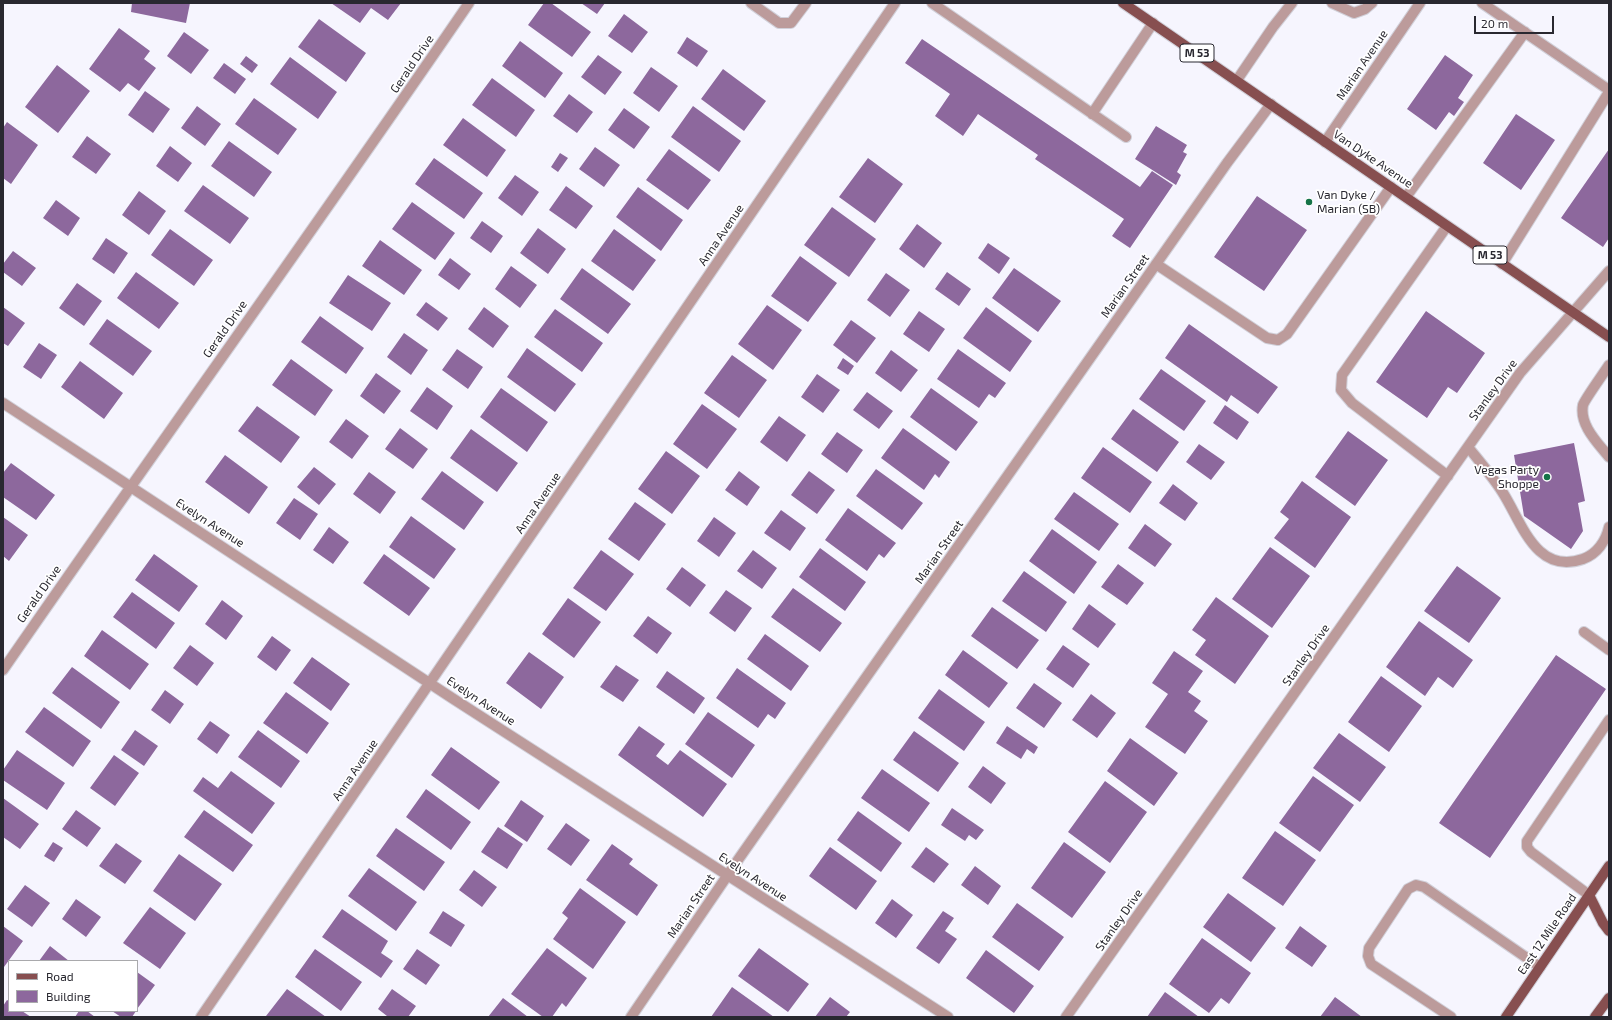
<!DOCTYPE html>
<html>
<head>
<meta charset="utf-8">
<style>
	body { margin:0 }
	#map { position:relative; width:1612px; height:1020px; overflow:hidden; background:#f6f5fe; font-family:"Exo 2",sans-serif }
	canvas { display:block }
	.frame { position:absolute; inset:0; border:4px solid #292830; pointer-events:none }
	.legend { position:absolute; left:8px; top:960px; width:130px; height:52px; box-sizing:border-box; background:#fff; border:1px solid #a9a9ac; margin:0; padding:5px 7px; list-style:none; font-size:12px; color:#292830 }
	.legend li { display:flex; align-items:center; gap:8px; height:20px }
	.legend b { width:20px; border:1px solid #a9a9ac }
	.scale { position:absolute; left:1474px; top:16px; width:80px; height:18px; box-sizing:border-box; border:2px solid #292830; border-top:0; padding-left:5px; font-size:12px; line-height:14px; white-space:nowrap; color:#292830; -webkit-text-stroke:3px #fff; paint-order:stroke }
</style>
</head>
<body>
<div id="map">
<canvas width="1612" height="1020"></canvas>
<div class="frame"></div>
<ul class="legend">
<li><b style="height:5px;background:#874f50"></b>Road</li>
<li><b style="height:11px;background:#8d689d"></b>Building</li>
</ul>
<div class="scale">20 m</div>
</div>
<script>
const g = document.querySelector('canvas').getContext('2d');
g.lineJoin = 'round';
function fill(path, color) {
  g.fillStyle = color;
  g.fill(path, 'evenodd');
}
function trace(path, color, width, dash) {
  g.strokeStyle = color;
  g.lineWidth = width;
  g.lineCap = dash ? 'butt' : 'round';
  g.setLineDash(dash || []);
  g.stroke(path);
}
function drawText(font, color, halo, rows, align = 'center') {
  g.font = font + ' "Exo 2",sans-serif';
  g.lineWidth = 3.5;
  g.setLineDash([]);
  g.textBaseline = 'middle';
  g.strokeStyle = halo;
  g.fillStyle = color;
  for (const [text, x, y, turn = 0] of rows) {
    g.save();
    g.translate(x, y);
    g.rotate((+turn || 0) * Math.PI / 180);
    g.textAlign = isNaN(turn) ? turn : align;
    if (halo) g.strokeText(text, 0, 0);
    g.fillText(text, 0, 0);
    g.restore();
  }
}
const building = new Path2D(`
	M132 3H190L186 23 131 12Z
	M331 3H401L388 20 371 8 360 23Z
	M544 3H551L591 32 572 57 528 25Z
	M581 3H605L597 14Z
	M624 14 648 32 632 53 608 36Z
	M319 19 366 53 346 82 298 47Z
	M119 28 150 51 144 59 156 68 139 91 128 83 120 92 89 69Z
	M184 32 209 50 191 74 167 56Z
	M687 37 708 51 697 67 677 53Z
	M922 39 1140 187 1152 171 1173 185 1130 248 1112 236 1124 219 1035 159 1038 155 978 114 963 136 935 116 950 94 905 63Z
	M520 41 563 73 545 98 502 66Z
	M598 55 622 72 605 95 581 77Z
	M1445 55 1473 75 1458 98 1464 102 1454 116 1449 112 1436 130 1407 109Z
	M246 56 258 65 252 73 240 64Z
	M290 57 337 92 318 119 270 84Z
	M224 63 246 79 235 94 213 78Z
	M57 65 90 91 58 133 25 107Z
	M651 67 678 86 659 112 633 93Z
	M723 69 766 101 744 131 701 99Z
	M492 78 535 110 516 137 472 105Z
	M145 91 170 109 153 133 128 115Z
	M569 94 593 112 577 133 553 116Z
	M254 98 297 129 278 155 235 124Z
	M197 106 221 124 205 146 181 128Z
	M693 106 741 141 719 172 671 137Z
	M624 108 650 127 634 149 608 130Z
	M1516 114 1555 140 1521 190 1483 163Z
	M463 118 506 150 487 177 443 145Z
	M7 122 38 145 11 184 3 178V128Z
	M1156 126 1187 145 1183 152 1187 154 1177 172 1181 175 1176 185 1135 159Z
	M87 136 111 154 96 174 72 157Z
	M229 141 272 172 254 197 211 166Z
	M170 146 192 163 178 182 156 166Z
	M595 147 620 165 604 187 579 169Z
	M669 149 711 180 688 210 646 180Z
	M1609 149V238L1603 247 1561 218Z
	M560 153 568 158 558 172 551 167Z
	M434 158 483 193 464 219 415 184Z
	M868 158 903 184 875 223 839 197Z
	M515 175 539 192 522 216 498 198Z
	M203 185 249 218 230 244 184 211Z
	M566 186 593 206 576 229 549 210Z
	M638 187 683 220 661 251 616 217Z
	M139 191 166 211 149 235 122 215Z
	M1257 196 1307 230 1264 291 1214 257Z
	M56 200 80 218 68 236 43 218Z
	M412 202 455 233 435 260 392 229Z
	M832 207 876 239 849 277 804 245Z
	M482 221 503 236 491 253 470 238Z
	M917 224 942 243 924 268 899 249Z
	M538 228 566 249 548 274 520 253Z
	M170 229 213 260 194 286 151 255Z
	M614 229 656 260 633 291 591 261Z
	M106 238 128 253 114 274 92 259Z
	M380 240 422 270 404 295 362 266Z
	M988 243 1010 258 999 274 978 258Z
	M13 251 36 268 22 286 3 272V264Z
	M800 256 837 283 808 322 771 296Z
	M450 258 471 274 459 290 438 275Z
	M511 266 537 285 520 308 495 289Z
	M582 268 631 304 608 334 560 299Z
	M1014 268 1061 301 1038 332 992 298Z
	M136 272 179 303 159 329 117 298Z
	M947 272 971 289 959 306 935 289Z
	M886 273 910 290 890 317 867 300Z
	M348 275 391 303 372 331 329 303Z
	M77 283 102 301 84 326 59 308Z
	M426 302 448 318 438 331 416 315Z
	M767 305 802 330 773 370 738 344Z
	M3 307 25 323 8 346 3 343Z
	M484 307 509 326 493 348 468 329Z
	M986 307 1032 341 1010 372 963 338Z
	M555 309 603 343 582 372 534 337Z
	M919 311 945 329 929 352 903 334Z
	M1426 311 1485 353 1457 393 1448 387 1427 418 1376 382Z
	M320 316 364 348 346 374 301 342Z
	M107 319 152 351 133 376 89 344Z
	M851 320 876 338 857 363 833 345Z
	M1189 324 1278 387 1258 414 1231 395 1227 402 1165 358Z
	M404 333 428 350 411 375 387 357Z
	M39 343 57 355 41 379 23 367Z
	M527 348 576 384 555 412 507 377Z
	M457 349 483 367 468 389 442 370Z
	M958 349 1006 383 995 398 989 394 979 408 937 379Z
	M891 350 918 370 901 392 875 373Z
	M732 355 767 380 739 418 704 393Z
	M843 358 854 366 848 375 837 368Z
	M291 359 333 390 315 416 272 385Z
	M80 361 123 393 104 419 61 387Z
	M1161 369 1206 401 1184 431 1139 399Z
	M376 373 401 391 384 414 360 396Z
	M817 374 840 390 823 413 801 397Z
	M427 387 453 406 437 430 410 411Z
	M501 388 548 422 527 452 480 417Z
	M931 388 978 422 956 451 910 417Z
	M867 392 893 411 879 429 853 410Z
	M702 404 737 429 707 469 673 444Z
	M1225 405 1249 422 1237 440 1213 423Z
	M257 406 300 437 281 463 238 431Z
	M1133 409 1179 442 1157 472 1111 439Z
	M779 416 806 435 787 462 760 442Z
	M346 419 369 436 352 459 329 442Z
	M400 428 428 449 413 469 385 449Z
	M903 428 950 462 939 478 935 474 924 490 881 458Z
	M471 429 518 463 497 492 450 458Z
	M1348 431 1388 460 1355 506 1315 477Z
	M837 432 863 450 847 473 821 454Z
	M1574 443 1585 501 1578 503 1583 531 1571 549 1524 516 1514 455Z
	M1199 444 1225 462 1211 480 1186 462Z
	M1103 447 1152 482 1130 513 1081 478Z
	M666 451 700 476 672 514 638 489Z
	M225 455 268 487 249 514 205 482Z
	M11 463 55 495 36 520 3 497V473Z
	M314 467 336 484 319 505 297 487Z
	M876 469 923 503 902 530 856 496Z
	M442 471 484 502 464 530 421 499Z
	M739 471 760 487 747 506 725 490Z
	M809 471 835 490 817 514 791 495Z
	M369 472 396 492 380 514 353 494Z
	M1302 481 1351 517 1315 568 1274 538 1289 519 1280 512Z
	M1173 484 1198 503 1185 521 1159 503Z
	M1074 492 1119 524 1099 551 1054 519Z
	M294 498 318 514 300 540 276 523Z
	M635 502 666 524 639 561 608 539Z
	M848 508 896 543 884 558 879 554 867 571 825 540Z
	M781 510 806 528 790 551 764 533Z
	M411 516 456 549 434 579 389 547Z
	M3 517 28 535 9 561 3 556Z
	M714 517 736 533 719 557 697 541Z
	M1145 524 1172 544 1155 567 1128 548Z
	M329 527 349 542 333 564 313 550Z
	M1052 529 1097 562 1074 594 1029 561Z
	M1270 547 1310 576 1272 628 1232 599Z
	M820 548 866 582 845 611 799 577Z
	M601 550 634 574 606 611 573 588Z
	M753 550 777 568 762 589 737 571Z
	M154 554 198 586 179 612 135 580Z
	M384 554 430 588 409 616 363 583Z
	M1118 564 1144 583 1127 605 1101 587Z
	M1457 566 1501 598 1469 643 1424 611Z
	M682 567 706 585 690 607 666 589Z
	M1024 571 1067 602 1046 632 1002 601Z
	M793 588 842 623 820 652 771 617Z
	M726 590 752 608 735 632 709 613Z
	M132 592 175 623 156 649 113 617Z
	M1216 597 1269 636 1235 684 1195 655 1206 640 1192 630Z
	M568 598 601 622 574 658 542 634Z
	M222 600 243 616 226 640 205 624Z
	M1089 604 1116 624 1098 648 1072 629Z
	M992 607 1039 640 1017 669 971 636Z
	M648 616 672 633 657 654 633 636Z
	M1419 621 1473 660 1453 688 1438 677 1425 696 1386 667Z
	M102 630 149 664 130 690 84 656Z
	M765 634 809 666 791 691 747 659Z
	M272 636 291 650 276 671 257 657Z
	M190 645 214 663 197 686 173 668Z
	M1063 645 1090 664 1073 688 1046 669Z
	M963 650 1008 683 989 708 945 675Z
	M1174 651 1203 671 1188 692 1201 701 1194 711 1208 721 1185 754 1145 727 1168 694 1152 683Z
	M529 652 564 677 541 709 506 683Z
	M1556 655 1606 689 1490 858 1439 823Z
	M312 657 350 684 331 711 293 683Z
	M616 665 639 680 623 702 600 687Z
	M72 667 120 702 101 729 52 693Z
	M737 668 786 703 775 719 768 714 758 728 716 698Z
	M667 671 705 698 694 714 656 687Z
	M1381 676 1422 706 1389 752 1348 722Z
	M1034 683 1062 703 1044 728 1016 708Z
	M939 689 985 722 964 751 918 718Z
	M165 690 184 704 170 724 151 710Z
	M286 692 329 723 307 754 263 723Z
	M1091 694 1116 713 1097 738 1072 720Z
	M44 707 91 741 73 767 25 732Z
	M708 712 755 745 732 778 685 744Z
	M210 721 230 735 217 754 197 739Z
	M639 726 665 744 656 756 668 765 680 750 727 784 703 817 618 755Z
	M1007 726 1038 747 1034 754 1027 749 1021 759 996 743Z
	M135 730 158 746 144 766 121 750Z
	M258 730 300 761 281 788 238 757Z
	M914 731 959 763 938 792 893 760Z
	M1339 733 1386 767 1360 802 1313 768Z
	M1130 738 1178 773 1154 806 1107 771Z
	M451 747 500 782 479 810 431 775Z
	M17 750 65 783 47 810 3 780V770Z
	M114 755 139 773 115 806 90 788Z
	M983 766 1006 783 991 804 968 787Z
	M882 769 930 803 909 832 861 798Z
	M231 771 275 803 252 834 193 791 203 777 218 788Z
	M1313 776 1354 805 1320 852 1279 823Z
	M1105 781 1147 812 1110 863 1068 832Z
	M426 789 471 822 451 850 406 817Z
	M3 798 39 824 20 849 3 837Z
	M521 800 544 816 527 842 504 826Z
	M952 808 984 830 976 840 969 835 965 841 941 825Z
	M76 810 101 828 87 847 62 829Z
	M204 810 253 845 233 872 184 837Z
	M858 811 902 843 881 872 837 840Z
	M566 823 590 840 571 866 547 849Z
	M498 827 523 844 507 869 481 852Z
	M396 828 445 862 424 891 376 856Z
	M1275 831 1316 860 1283 906 1242 878Z
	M53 842 63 848 54 862 44 856Z
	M1064 842 1106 872 1072 918 1031 888Z
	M116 843 142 861 125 884 99 866Z
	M612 844 633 859 629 864 658 885 637 916 586 880Z
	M830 847 877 881 856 910 809 876Z
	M926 847 949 864 934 883 911 867Z
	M179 854 222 884 195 921 153 891Z
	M975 866 1001 886 988 905 961 885Z
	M369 868 417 902 396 931 348 896Z
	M474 870 497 887 482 907 459 890Z
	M25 885 50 903 32 927 7 909Z
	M580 888 626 922 593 969 553 939 568 918 562 913Z
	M1228 893 1276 928 1251 962 1203 927Z
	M76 899 101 917 86 937 62 919Z
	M892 899 913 915 896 938 875 923Z
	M1017 903 1064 937 1039 971 992 937Z
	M150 907 186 933 160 969 123 943Z
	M342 909 388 941 381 953 393 961 381 978 322 937Z
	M443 911 465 925 451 947 429 933Z
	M943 911 954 918 945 931 957 939 939 964 916 948Z
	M3 926 23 941 4 967 3 966Z
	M1300 926 1327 946 1312 967 1285 948Z
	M1202 938 1251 973 1229 1004 1221 998 1209 1013 1169 984Z
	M50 946 69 961H39Z
	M547 948 587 978 566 1007 562 1003 552 1017H543L511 994Z
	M759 948 809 984 788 1012 738 976Z
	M315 949 362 982 341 1011 295 977Z
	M417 949 440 965 426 985 403 969Z
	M986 950 1034 986 1014 1013 966 978Z
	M137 972 155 985 137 1009Z
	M732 987 774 1017H711Z
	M287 989 326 1017 266 1016Z
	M392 989 416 1006 408 1017H387V1016L378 1009Z
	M1165 992 1199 1017H1147Z
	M830 997 850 1012 846 1017H815Z
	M1335 997 1362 1017H1320Z
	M503 998 528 1017H488Z
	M7 1000 9 1001V1011H22L31 1017H3V1006Z
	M79 1011H87L95 1017H75Z
	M112 1011H136L132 1017H121Z`);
const minor = new Path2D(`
	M751 3 779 23H791L806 3
	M932 3 1126 137
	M1332 3 1354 13 1365 9 1372 3
	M1482 3 1609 90
	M1237 80 1273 27 1292 3
	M1092 114 1153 23
	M1325 142 1420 3
	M1406 197 1525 32
	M1447 226 1342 375 1341 390 1352 403 1448 476
	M1156 264 1267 338 1278 340 1287 334 1391 187
	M1502 264 1609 92
	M1609 365C1604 373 1585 399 1583 405 1579 425 1598 443 1609 457
	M3 403 452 698 948 1017
	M1468 447C1480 462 1493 477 1503 493 1522 523 1536 575 1583 559 1597 554 1606 541 1609 527
	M1584 632 1609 650
	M3 670C157 447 316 227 469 3
	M1589 895 1531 852 1527 847V841L1609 720
	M201 1017 895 3
	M631 1017 740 857 1227 163 1271 104
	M1066 1017 1520 373 1609 271
	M1451 1017 1371 964 1368 956 1369 948 1408 889 1416 885 1424 887 1540 967`);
const major = new Path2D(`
	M1123 3 1609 337
	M1589 895 1603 923 1609 931
	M1506 1017 1609 866
	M1595 1017 1609 998`);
const markers = [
	[1309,202,4,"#157348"],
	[1547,477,4,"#157348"]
];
const shields = [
	[1197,53,34],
	[1490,255,34]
];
const shieldNames = [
	["M 53",1197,53],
	["M 53",1490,255]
];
const streetNames = [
	["Gerald Drive",412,64,-56],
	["Marian Avenue",1362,65,-56],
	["Van Dyke Avenue",1373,159,34],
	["Anna Avenue",721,235,-56],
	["Marian Street",1125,286,-55],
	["Gerald Drive",225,329,-55],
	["Stanley Drive",1493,390,-54],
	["Anna Avenue",538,503,-56],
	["Evelyn Avenue",210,523,33],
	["Marian Street",939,552,-55],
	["Gerald Drive",39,594,-55],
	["Stanley Drive",1306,655,-55],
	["Evelyn Avenue",481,701,33],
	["Anna Avenue",355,770,-56],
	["Evelyn Avenue",753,877,33],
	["Marian Street",691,906,-56],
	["Stanley Drive",1119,920,-55],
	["East 12 Mile Road",1547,934,-56]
];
const poiNames = [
	["Van Dyke /",1317,195],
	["Marian (SB)",1317,209],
	["Vegas Party",1539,470,"right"],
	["Shoppe",1539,484,"right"]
];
fill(building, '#8d689d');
trace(minor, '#d1d0d9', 12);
trace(major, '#d1d0d9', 12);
trace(minor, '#bc9b9b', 10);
trace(major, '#874f50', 10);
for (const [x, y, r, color] of markers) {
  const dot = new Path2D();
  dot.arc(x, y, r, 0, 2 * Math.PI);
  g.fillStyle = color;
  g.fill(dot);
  trace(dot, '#fff', 1.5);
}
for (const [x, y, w] of shields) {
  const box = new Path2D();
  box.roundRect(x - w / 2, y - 9, w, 18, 3);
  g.fillStyle = '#fff';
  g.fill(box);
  trace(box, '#292830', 1);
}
drawText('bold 11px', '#292830', null, shieldNames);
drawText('12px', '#292830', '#fff', streetNames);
drawText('12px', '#292830', '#fff', poiNames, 'left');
</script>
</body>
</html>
